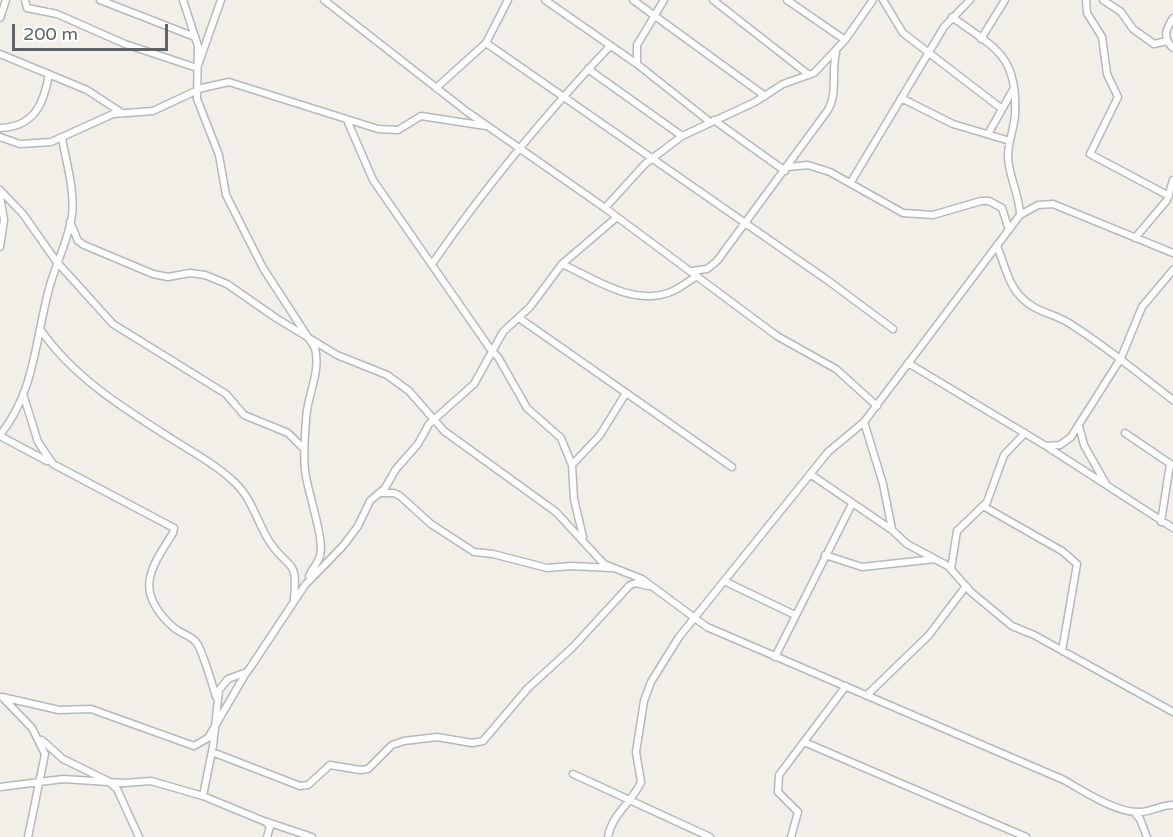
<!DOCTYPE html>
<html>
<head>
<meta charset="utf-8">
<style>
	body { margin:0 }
	#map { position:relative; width:1173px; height:837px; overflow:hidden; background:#f1efe8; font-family:"Varela Round",sans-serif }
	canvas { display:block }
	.scale { position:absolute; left:12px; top:24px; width:156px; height:27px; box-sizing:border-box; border:3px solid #5f6368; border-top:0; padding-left:8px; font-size:18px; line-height:21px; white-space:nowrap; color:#5f6368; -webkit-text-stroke:4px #fff; paint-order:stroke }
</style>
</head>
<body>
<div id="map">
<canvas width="1173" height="837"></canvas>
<div class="scale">200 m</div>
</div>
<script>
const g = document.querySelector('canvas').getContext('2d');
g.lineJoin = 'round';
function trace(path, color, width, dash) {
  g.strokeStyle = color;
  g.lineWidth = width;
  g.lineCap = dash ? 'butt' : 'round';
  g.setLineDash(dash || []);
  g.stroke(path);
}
const minor = new Path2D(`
	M25 0 27 8 57 14 125 44 197 68 221 0
	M100 0 195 37
	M183 0 198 46 197 99 219 155 226 195 263 268 315 348C321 374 307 394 306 420 305 436 303 454 305 470 307 491 325 539 320 556 318 563 312 569 309 576
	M324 0 466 111 605 208 777 336 836 369 877 406
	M545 0 637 64 710 122
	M633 0 765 96
	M713 0 809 75
	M787 0 845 40
	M883 0 903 33 1002 109
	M1086 0 1087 13 1102 37 1107 74 1118 97 1090 154 1169 196
	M1103 0 1121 12 1133 29 1154 44 1167 41
	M952 17C995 48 1018 55 1015 115 1014 129 1008 142 1008 156 1008 176 1020 195 1020 215
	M0 18 6 0
	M1173 18C1166 29 1162 38 1173 48
	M981 39 1005 0
	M486 43 830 282 893 329
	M0 54 87 90 122 113
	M637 64V45L664 0
	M588 69 682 136
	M436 88 486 43 508 0
	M901 98 953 124 1010 141
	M347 120 373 180 491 350 498 357 527 408 561 438 572 465 574 499 583 537
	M714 120 785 171
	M0 128C34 127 44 104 49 74
	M988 134 1014 88
	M0 137 20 144 51 142 113 114 153 111 202 88 229 82 378 129 398 130 421 116 486 126
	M788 167 808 165 830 172 903 213 933 215 981 201H989L1002 208 1009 230
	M851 182 944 27 970 0
	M0 190 23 214 56 261 113 324 226 394 244 415 288 433 304 449
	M0 196 4 220 0 247
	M605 208 645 164 682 136 755 102 783 84 814 73 845 40 873 0
	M70 222 78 241 84 245 153 274 168 277 190 273 205 275 227 284 276 318 337 355 387 375 409 391 444 431 556 512 604 564 642 579 707 627 1064 780C1083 791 1118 814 1141 812 1152 811 1162 805 1173 805
	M1135 238 1167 200 1173 180
	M997 246C1004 263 1008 283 1020 296 1035 313 1055 313 1072 325 1108 348 1139 374 1173 400
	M432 264C486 186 545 115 610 46
	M562 264C595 279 635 308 673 291 681 287 689 281 697 276
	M692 271 707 269 717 261 828 110C838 93 831 72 836 53
	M519 318 732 467
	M40 329C73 377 123 408 172 439 192 452 214 463 232 480 252 497 256 520 269 541 289 572 298 556 294 599
	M908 363 1046 446 1173 528
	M24 397 38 442 53 464 174 528 173 533C150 569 134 591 172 626 179 634 193 635 198 645 203 654 213 686 216 697
	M864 422 883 484 892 529
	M1079 426 1084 445 1106 484
	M1125 433 1172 465
	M0 435C35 392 35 340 49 289 55 265 69 239 72 215 75 190 66 162 62 138
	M0 436 47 461
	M1047 446 1060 445 1071 437 1121 358 1142 307 1173 270
	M572 465 600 435 626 393
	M810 474 892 530 907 544 948 566 971 592 1012 626 1034 635 1173 712
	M381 493H394L400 496 431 524 474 552 493 554 547 568 571 566 612 568
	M983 506 1062 551 1077 564 1062 651
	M1161 522 1170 464
	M825 555 862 567 935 559
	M951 569 957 531 987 502 1004 455 1025 433
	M724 581 795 615
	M775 657 852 504
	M867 695 929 635 966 586
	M2 697 59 710 91 709 194 746 208 738 246 673
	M4 699 32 728 45 754 28 837
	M42 740 63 759 108 781 117 789 139 837
	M804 742 1026 837
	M212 752 300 786 308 785 330 765 360 770 368 769 392 745 404 741 437 737 472 743 483 741 528 688 572 648 630 585 636 583 648 586
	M573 774 710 837
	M0 787 63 779 124 783 151 781 203 796
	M1134 812 1140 819 1147 837
	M267 822 312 837
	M267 837 270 827 266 822 203 796 213 746 219 690 228 679 247 672 250 668 305 585 343 546 358 526 370 501 385 488 396 469 418 444 429 424 474 384 503 332 530 307 562 264 617 217
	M608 837C612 813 632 803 641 782L636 752 644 701 651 682 679 637 828 452 864 422 1020 215 1038 205 1053 204 1173 253
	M791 837 798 812 778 792 779 775 846 686`);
trace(minor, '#b5b8bc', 9);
trace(minor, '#fff', 6);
</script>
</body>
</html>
